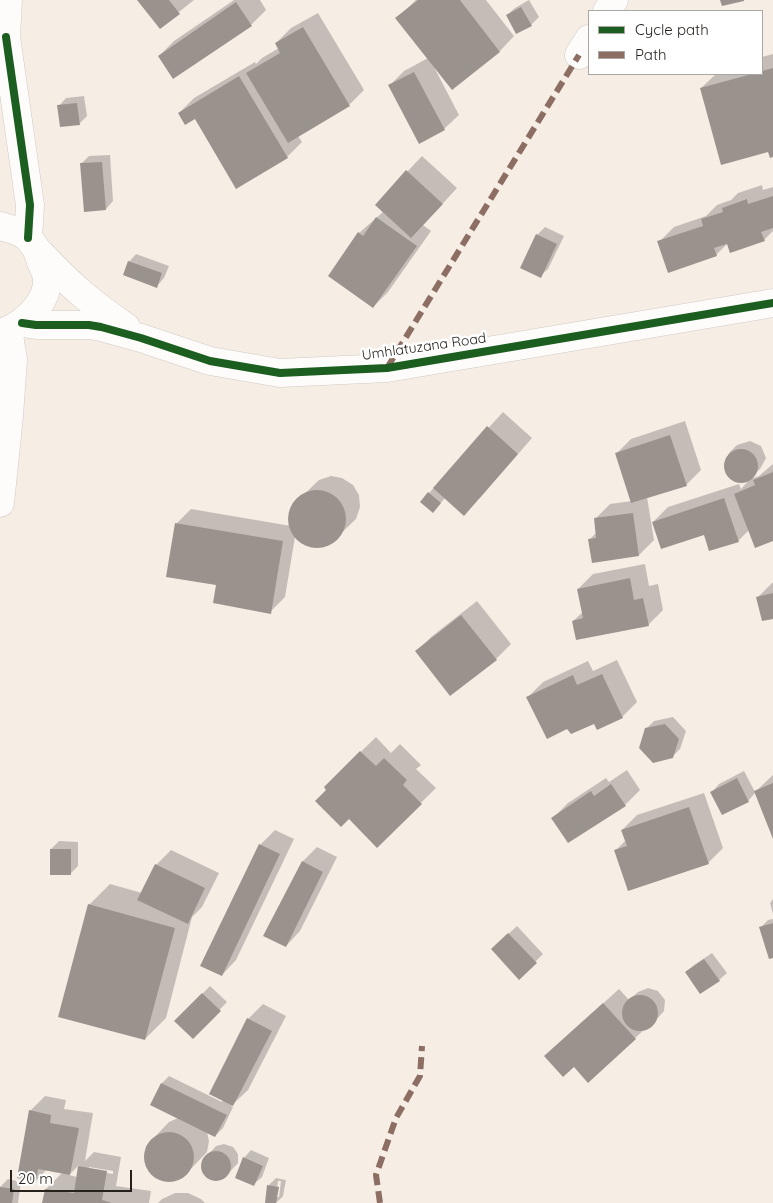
<!DOCTYPE html>
<html>
<head>
<meta charset="utf-8">
<style>
	body { margin:0 }
	#map { position:relative; width:773px; height:1203px; overflow:hidden; background:#f6ede5; font-family:Quicksand,sans-serif }
	canvas { display:block }
	.legend { position:absolute; left:588px; top:10px; width:175px; height:65px; box-sizing:border-box; background:#fff; border:1px solid #a9a6a4; margin:0; padding:6px 9px; list-style:none; font-size:15px; color:#27211c }
	.legend li { display:flex; align-items:center; gap:10px; height:25px }
	.legend b { width:25px; border:1px solid #a9a6a4 }
	.scale { position:absolute; left:10px; top:1170px; width:122px; height:22px; box-sizing:border-box; border:2px solid #27211c; border-top:0; padding-left:6px; font-size:15px; line-height:18px; white-space:nowrap; color:#27211c; -webkit-text-stroke:4px #fff; paint-order:stroke }
</style>
</head>
<body>
<div id="map">
<canvas width="773" height="1203"></canvas>
<ul class="legend">
<li><b style="height:6px;background:#1b5e20"></b>Cycle path</li>
<li><b style="height:6px;background:#8d6e63"></b>Path</li>
</ul>
<div class="scale">20 m</div>
</div>
<script>
const g = document.querySelector('canvas').getContext('2d');
g.lineJoin = 'round';
function fill(path, color) {
  g.fillStyle = color;
  g.fill(path, 'evenodd');
}
function trace(path, color, width, dash) {
  g.strokeStyle = color;
  g.lineWidth = width;
  g.lineCap = dash ? 'butt' : 'round';
  g.setLineDash(dash || []);
  g.stroke(path);
}
function drawText(font, color, halo, rows, align = 'center') {
  g.font = font + ' Quicksand,sans-serif';
  g.lineWidth = 5;
  g.setLineDash([]);
  g.textBaseline = 'middle';
  g.strokeStyle = halo;
  g.fillStyle = color;
  for (const [text, x, y, turn = 0] of rows) {
    g.save();
    g.translate(x, y);
    g.rotate((+turn || 0) * Math.PI / 180);
    g.textAlign = isNaN(turn) ? turn : align;
    if (halo) g.strokeText(text, 0, 0);
    g.fillText(text, 0, 0);
    g.restore();
  }
}
const shadow = new Path2D(`
	M139 0H194L160 27Z
	M234 0H260L266 10 251 25 174 77 159 56 174 41Z
	M416 0H486L514 36 500 51 453 88 434 67 459 115 444 129 389 86 404 71 428 58 397 18Z
	M529 0 539 17 531 25 507 15 515 8Z
	M318 13 364 90 349 105 298 136 302 142 287 157 195 117 179 113 194 98 255 62 256 64 262 58 279 48 276 43 291 28Z
	M773 54V156L701 88 716 74H762V57Z
	M84 96 87 116 79 124 59 106 66 98Z
	M110 155 113 201 106 209 81 164 89 156Z
	M422 156 457 188 423 225 431 231 388 292 373 307 329 276 359 233 383 212 376 205Z
	M762 185 763 190 773 187V231L764 240 728 243 716 255 659 242 674 227 706 216 717 205 731 200 738 193Z
	M545 227 564 236 548 269 540 276 537 235Z
	M136 254 169 266 164 278 157 286 129 262Z
	M503 412 532 438 479 499 445 498 433 512 429 493Z
	M685 421 701 470 686 485 647 497 654 540 639 555 589 540 597 532 595 519 610 504 632 501 616 454 631 439Z
	M750 441 761 446 766 458 760 469 752 477 741 482 729 477 725 465 729 453 737 445Z
	M773 464V540L749 530 738 541 653 522 668 507 739 484 741 489 750 479 759 476Z
	M331 476 342 478 353 485 359 495 360 507 356 519 331 543 319 547 307 545 295 537 285 597 270 612 217 584 176 524 191 509 291 526 289 515 294 504 319 480Z
	M645 564 649 586 658 584 663 610 648 625 573 621 583 612 578 589 593 574Z
	M772 583H773V617L757 598Z
	M477 601 511 644 496 659 416 652 431 637Z
	M617 660 637 702 622 717 594 722 528 697 543 682 588 661 593 671Z
	M673 717 686 731 680 749 672 757 646 729 654 721Z
	M376 737 391 753 400 744 421 765 416 769 436 788 377 846 325 787Z
	M627 770 640 790 625 805 553 818 568 803 606 778 609 782Z
	M744 771 755 792 773 775V836L756 792 748 801 712 792 719 784Z
	M704 793 723 848 708 863 615 851 626 840 622 830 637 815Z
	M275 830 294 839 236 960 222 975 260 845Z
	M59 841 78 842V866L71 873 51 849Z
	M317 847 337 857 300 931 286 946 303 861Z
	M171 850 219 873 202 907 192 917 166 1018 145 1039 89 905 110 884 142 893 156 865Z
	M773 899V914L770 903Z
	M773 919V956L761 927 768 920Z
	M517 926 543 954 519 978 492 949Z
	M712 953 727 973 719 980 686 972 694 965Z
	M210 986 227 1002 193 1038 176 1021Z
	M648 988 658 991 665 1000 664 1011 649 1028 645 1029 635 1038 574 1065 545 1056 619 989 629 1000 638 992Z
	M263 1004 286 1016 248 1090 231 1106 233 1107 223 1128 215 1136 207 1132 209 1141 207 1152 184 1176 174 1181H163L154 1176 147 1167 144 1157 146 1146 169 1122 178 1118 162 1083 169 1076 222 1102 248 1019Z
	M45 1096 66 1100 64 1109 93 1113 85 1161 94 1152 121 1157 116 1186 151 1191 149 1203H43L46 1189 63 1172 47 1169 36 1181 30 1111ZM79 1165 77 1177 69 1175ZM89 1167 113 1171V1174L89 1170Z
	M224 1144 233 1147 238 1154V1163L224 1178 215 1181 207 1178 202 1170V1162L216 1146Z
	M251 1150 269 1158 262 1177 254 1184 244 1158Z
	M276 1178 286 1180 283 1196 276 1203H273L268 1186ZM278 1181H281L279 1197H276Z
	M8 1179 21 1182 18 1203H0V1187Z
	M175 1193H188L201 1199 205 1203H158L162 1199Z`);
const building = new Path2D(`
	M137 0H169L180 14 160 29Z
	M418 0H460L500 52 452 90 395 18Z
	M720 0H744V1L722 6Z
	M236 2 252 26 173 79 158 56Z
	M521 7 532 26 516 34 506 15Z
	M303 27 350 106 288 143 246 73 280 53 275 43Z
	M773 68V157L770 158 768 152 721 165 700 88 752 74H762V71Z
	M414 72 445 130 419 144 388 85Z
	M239 76 288 158 236 189 195 119 185 125 178 113Z
	M77 103 80 125 60 127 57 105Z
	M102 162 106 210 84 212 80 163Z
	M406 170 443 204 411 238 375 205Z
	M773 196V228L761 232 765 241 730 253 727 244 714 248 717 256 668 273 657 241 703 226 701 219 723 212 722 208 747 199 748 204Z
	M376 217 417 246 373 308 328 276 358 232 363 236Z
	M536 234 557 244 541 278 520 268Z
	M128 261 162 273 157 288 123 275Z
	M487 426 518 454 464 516 433 488Z
	M670 435 687 486 631 503 615 453Z
	M724 466a17 17 0 1 1 34 0a17 17 0 1 1-34 0Z
	M773 472V541L755 548 734 494 755 485 753 480Z
	M288 519a29 29 0 1 1 58 0a29 29 0 1 1-58 0Z
	M428 492 441 503 433 513 420 502Z
	M724 498 739 542 709 551 704 535 661 549 652 522Z
	M633 513 639 556 592 563 588 539 596 538 594 518Z
	M175 523 283 541 271 614 213 603 216 585 166 577Z
	M630 578 634 600 643 598 649 626 576 640 572 621 583 618 577 589Z
	M773 593V619L762 621 756 597Z
	M461 615 497 660 450 696 415 651Z
	M602 674 623 718 597 730 594 724 571 734 567 729 547 739 526 697 573 675 577 685Z
	M665 724 679 739 673 758 653 763 639 748 645 728Z
	M360 751 376 766 384 758 407 780 403 785 422 804 377 848 349 819 341 827 315 801 326 790 324 787Z
	M737 778 749 802 722 815 710 792Z
	M773 783V839L754 791Z
	M611 784 626 806 568 843 551 818 591 791 594 796Z
	M689 807 709 864 628 891 614 850 627 846 621 830Z
	M259 844 280 854 222 976 200 966Z
	M50 849H71V875H50Z
	M302 861 323 872 286 947 263 936Z
	M155 864 205 888 188 924 137 900Z
	M88 904 175 928 145 1040 58 1017Z
	M773 923V958L769 959 759 927Z
	M508 933 537 963 519 980 491 949Z
	M704 959 720 981 700 994 685 972Z
	M202 993 221 1011 193 1039 174 1021Z
	M622 1013a18 18 0 1 1 36 0a18 18 0 1 1-36 0Z
	M603 1003 636 1039 588 1083 574 1067 563 1077 544 1056Z
	M247 1018 272 1031 233 1106 209 1094Z
	M161 1083 227 1115 215 1137 150 1105Z
	M29 1110 51 1115 50 1123 79 1128 70 1175 38 1169 36 1182 17 1178Z
	M144 1157a25 25 0 1 1 50 0a25 25 0 1 1-50 0Z
	M201 1166a15 15 0 1 1 30 0a15 15 0 1 1-30 0Z
	M243 1157 263 1166 254 1186 235 1178Z
	M78 1166 107 1171 102 1200 112 1203H42L45 1189 74 1193Z
	M267 1185 279 1187 276 1203H265Z
	M0 1187 14 1189 12 1203H0Z`);
const street = new Path2D(`
	M607 11 614 0
	M579 55 589 39`);
const secondary = new Path2D(`
	M6 37 30 205 28 238
	M2 56 6 37 8 0
	M0 226C10 229 21 231 28 238 35 245 39 254 41 262 43 267 46 272 47 277 49 300 29 319 11 329
	M41 254C69 284 92 304 126 327
	M22 323 36 325H89L101 327 141 338 210 361 280 373 387 368 773 303
	M0 503 9 416 13 359 8 330`);
const quiet = new Path2D(`
	M387 368 579 55
	M380 1203 376 1175 396 1118 420 1076 422 1046`);
const cycleway = new Path2D(`
	M6 37 30 205 28 238
	M22 323 36 325H89L101 327 141 338 210 361 280 373 387 368 773 303`);
const streetNames = [
	["Umhlatuzana Road",424,347,-8]
];
fill(shadow, '#0003');
fill(building, '#9a938d');
trace(street, '#d0c9c3', 29);
trace(secondary, '#d0c9c3', 29);
trace(street, '#fefcfb', 28);
trace(secondary, '#fefcfb', 28);
trace(quiet, '#8d6e63', 6, [12, 6]);
trace(cycleway, '#1b5e20', 8);
drawText('14px', '#27211c', '#fff', streetNames);
</script>
</body>
</html>
